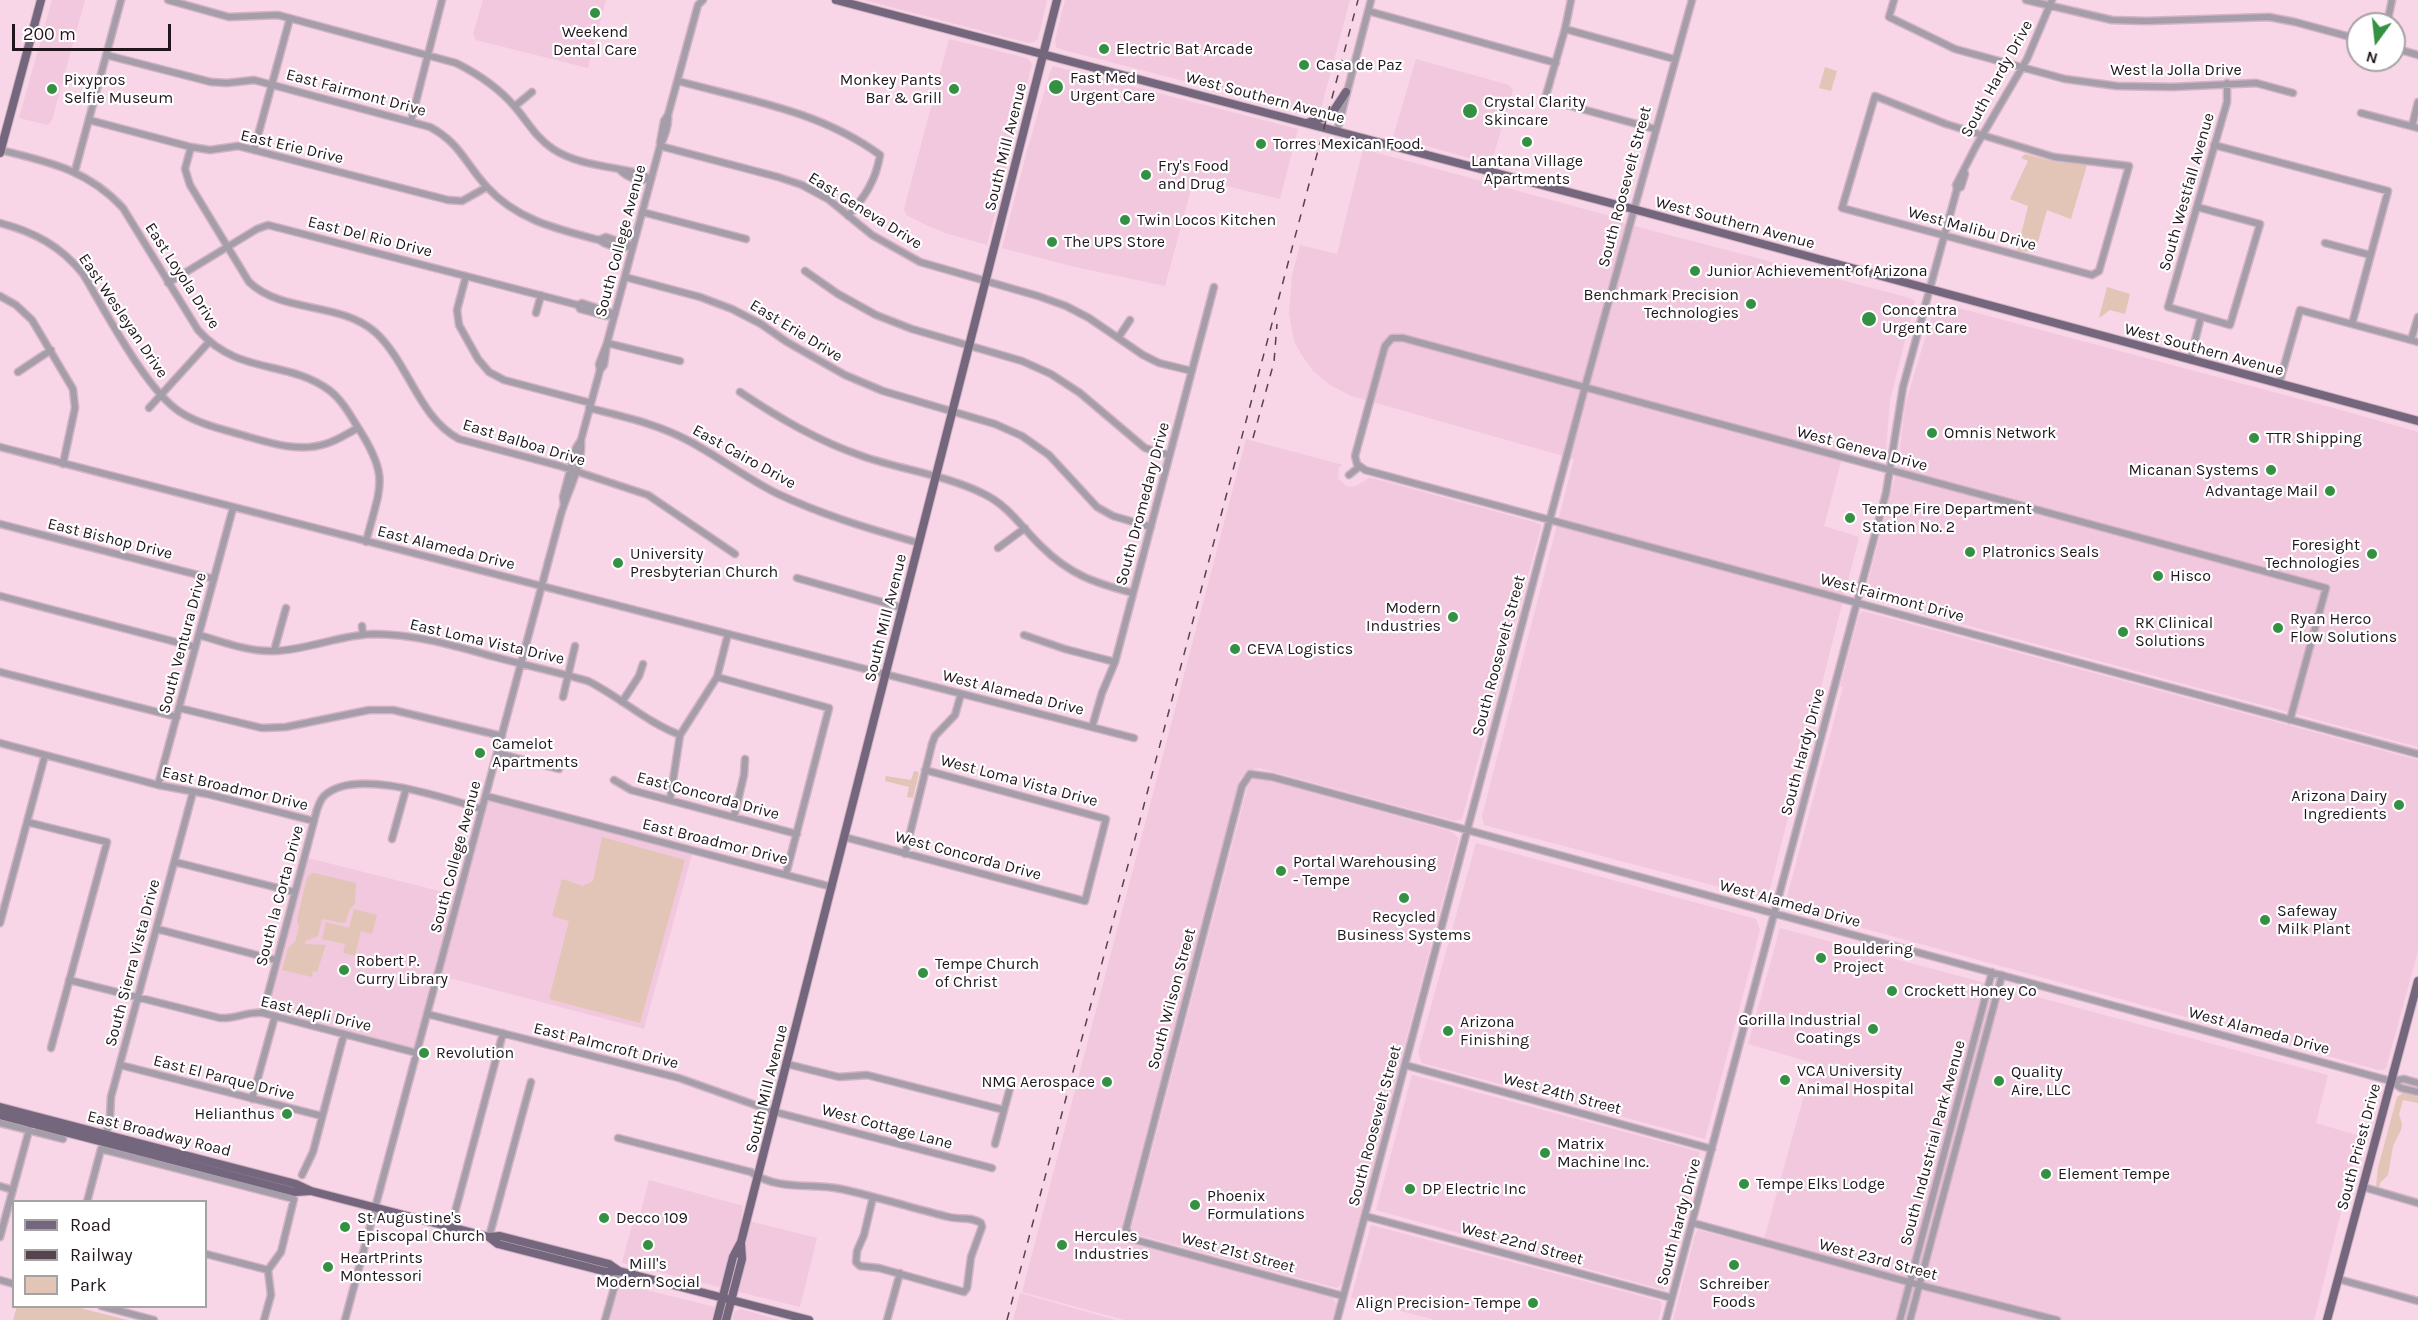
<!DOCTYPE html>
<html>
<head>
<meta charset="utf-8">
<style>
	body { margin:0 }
	#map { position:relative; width:2418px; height:1320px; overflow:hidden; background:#f8d5e7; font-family:Karla,sans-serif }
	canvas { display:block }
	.legend { position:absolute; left:12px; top:1200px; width:195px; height:108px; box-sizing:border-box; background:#fff; border:2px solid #a6a2a4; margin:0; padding:8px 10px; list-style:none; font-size:18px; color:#21161c }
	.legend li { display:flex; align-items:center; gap:12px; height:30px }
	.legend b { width:30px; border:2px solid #a6a2a4 }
	.north { position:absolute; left:2346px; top:12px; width:60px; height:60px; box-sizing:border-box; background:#fff; border:2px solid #a6a2a4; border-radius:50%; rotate:195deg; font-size:16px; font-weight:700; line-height:24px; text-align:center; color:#21161c }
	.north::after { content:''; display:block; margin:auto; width:21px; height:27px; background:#349042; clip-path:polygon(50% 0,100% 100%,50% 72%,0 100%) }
	.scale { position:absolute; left:12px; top:24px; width:159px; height:27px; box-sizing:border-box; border:3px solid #21161c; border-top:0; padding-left:8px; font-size:18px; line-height:21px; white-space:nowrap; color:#21161c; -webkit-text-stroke:4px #fff; paint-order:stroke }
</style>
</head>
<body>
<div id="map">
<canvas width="2418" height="1320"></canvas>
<ul class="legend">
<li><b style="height:8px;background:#74667c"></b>Road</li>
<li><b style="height:8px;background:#55444d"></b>Railway</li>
<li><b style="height:16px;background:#e2c5b6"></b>Park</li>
</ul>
<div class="north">N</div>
<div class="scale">200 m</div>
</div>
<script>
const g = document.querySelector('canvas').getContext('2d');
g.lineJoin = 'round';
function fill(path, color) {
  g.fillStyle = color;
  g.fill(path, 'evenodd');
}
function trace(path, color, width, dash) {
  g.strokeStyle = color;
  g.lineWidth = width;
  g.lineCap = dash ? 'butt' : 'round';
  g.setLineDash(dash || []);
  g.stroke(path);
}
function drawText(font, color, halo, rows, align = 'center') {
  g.font = font + ' Karla,sans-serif';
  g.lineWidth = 4.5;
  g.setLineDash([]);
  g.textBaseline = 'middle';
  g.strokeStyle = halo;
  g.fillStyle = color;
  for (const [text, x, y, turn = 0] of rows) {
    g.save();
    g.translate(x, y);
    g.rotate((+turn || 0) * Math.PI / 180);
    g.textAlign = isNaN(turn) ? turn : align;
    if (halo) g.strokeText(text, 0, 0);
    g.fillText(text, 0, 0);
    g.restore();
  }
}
const built = new Path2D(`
	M52 0H85L52 120 48 125 19 118Z
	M483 0H606L588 68 476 40 473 34Z
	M864 0H1047L1038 39 1033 42 1028 43Z
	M1065 0H1350L1319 116 1060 49 1056 47 1055 40Z
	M949 39 1027 58 1032 64 987 245 945 233 926 225 906 215 904 209Z
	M1416 59 1509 85 1513 90 1491 164 1393 137Z
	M1053 66 1298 129 1280 199 1194 178 1165 286 1071 266 1002 248 1027 151 1050 72Z
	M1363 149 1614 217 1622 219 1623 223 1910 298 1915 301 1890 400 1885 462 1844 451 1824 526 1859 537 1768 897 1765 899 1484 825 1482 816 1574 459 1351 396 1330 385 1313 371 1301 354 1294 341 1289 313 1292 275 1300 245 1337 254Z
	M1936 302 2337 409 2418 432V747L1869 599 1865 594 1898 465 1905 405Z
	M1246 439 1343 465 1339 467 1338 478 1346 486 1354 487 1369 478 1376 479 1534 522 1541 525V528L1462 819 1455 821 1259 768 1247 771 1240 779 1122 1224 1125 1237 1134 1243 1331 1297 1335 1301 1336 1305 1332 1320H1124L1022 1292Z
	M1863 611 2418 760V951L2386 1068 2382 1070 2375 1069 1786 907 1785 904 1843 687 1840 686 1859 615Z
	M1256 777 1450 831 1459 838 1342 1283 1337 1288 1138 1235 1131 1230 1248 785 1250 779Z
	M486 796 693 851 644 1029 438 975 417 1053 263 1013 304 857 459 896Z
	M1476 843 1756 919 1760 930 1705 1139 1422 1063 1418 1053Z
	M1780 928 2328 1075 2316 1123 2360 1136 2314 1320H1673L1695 1235 1698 1230 1810 1259 1811 1251 1764 1239 1813 1063 1748 1044Z
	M1412 1075 1700 1152 1664 1290 1376 1210Z
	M649 1180 743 1206 741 1219 817 1238 800 1307 622 1263 633 1221 638 1222Z
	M1371 1225 1660 1301 1662 1305 1658 1320H1435L1351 1298Z
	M621 1284 715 1307 712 1320H608Z
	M1020 1293 1116 1320H1013Z
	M741 1309 780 1320H732L735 1311Z`);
const green = new Path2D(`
	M1825 67 1837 71 1831 91 1819 88Z
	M2025 154 2055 162 2087 165 2071 219 2047 210 2035 252 2017 251 2028 206 2010 199 2028 161 2021 158Z
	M2107 287 2130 294 2125 314 2110 310 2099 318Z
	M914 771 919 772 913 798 907 797 909 787 885 781 886 776 911 780Z
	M602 837 685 860 640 1023 549 999 569 921 552 916 562 879 583 886 593 881Z
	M314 873 356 883 355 904 349 910 346 922 342 923 322 919 318 936 306 941 305 944 326 945 317 972 313 971 312 977 282 970 288 948 295 942 299 927 297 920 307 878 310 874Z
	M354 909 377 915 372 934 361 931 355 956 343 953 345 944 322 939 326 922 349 928Z
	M2403 1093 2418 1097V1103L2403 1100 2399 1114 2402 1124 2401 1130 2393 1146 2388 1175 2380 1183 2379 1187H2376L2378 1168 2397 1097Z
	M17 1306 76 1307 128 1320H13Z`);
const minor = new Path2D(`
	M168 0 229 17 278 15 456 63C478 74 499 88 515 107 528 122 536 138 553 149 579 166 613 166 642 174L651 180
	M1571 0 1565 29 1545 99 1655 129
	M1894 0 1889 17 1955 49 2065 79 2117 86 2172 87 2256 83 2293 93
	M2026 0 2112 20 2146 21 2269 17 2295 22 2358 39
	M1368 11 1556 63
	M2387 24 2392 0
	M1565 29 1674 59
	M2394 48 2418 55
	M106 55 211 82 227 83 254 80 430 127C460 143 465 163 487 187 517 220 557 229 599 240 609 247 621 248 633 246
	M678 81C748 100 820 111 880 155 876 180 865 197 848 216
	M1875 96 1946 124 2054 157 2129 166 2099 271 2092 275 1842 208Z
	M515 106 532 92
	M2361 113 2418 128
	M89 120 191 147 210 150 238 146 448 200 462 201 487 187
	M411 121 442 0
	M2412 126 2418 102
	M1337 131 1371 0
	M660 143 664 121 668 115 698 5 703 0
	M2214 145 2388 191 2352 324
	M660 146 778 177 802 185 828 199 872 235 920 262 1038 296 1066 306 1089 318 1143 355 1159 363 1192 371
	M191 147 185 169 190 185 249 282C283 314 339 301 375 332 409 363 418 417 459 439L560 466 648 495 735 554
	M0 150C49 162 88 170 123 208L198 330C239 376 286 359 329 390 341 399 349 413 357 426 391 478 380 486 366 542
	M254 150 290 18
	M620 170C628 179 639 180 651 180
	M75 171 121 0
	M1957 189 1961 187 1965 174 1964 171
	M2197 207 2260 224 2230 325 2168 307 2227 102V83
	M642 212 746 239
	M0 223C34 232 61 246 83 274 105 310 146 390 180 412 200 425 226 430 249 437 273 444 301 452 325 444 337 441 348 433 358 428
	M599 240 606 237 633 246
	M2325 243 2370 255
	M805 271 838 294 876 315 912 329 1022 361 1051 374 1080 393 1145 448 1169 455
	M466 276 457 310 459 325 478 359 489 372 504 380 591 403
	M625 277 700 297 732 309 761 324 787 342 845 375 883 391 995 424 1022 436 1049 455 1097 507 1113 516 1151 527
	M168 283 257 229 268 225 578 305 582 303 615 314
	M0 296 16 305 32 320 73 389 75 408 63 464
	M578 305 580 309 606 316 615 314
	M536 313 541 295
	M1118 338 1130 320
	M2411 340 2418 317
	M607 343 680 361
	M2190 360 2201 317
	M600 370 599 364 607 343 660 146C665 136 669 126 668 115
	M18 372 51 350
	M2279 384 2300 310 2418 342
	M740 392C779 418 818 441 862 456 902 470 946 475 984 494 1009 506 1022 528 1041 546 1070 575 1095 583 1133 593
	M149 408 209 342
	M589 408C624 417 658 424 689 441 719 457 746 478 776 493 822 515 870 529 919 543
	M0 447 1134 738
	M1349 475 1359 467
	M564 505 563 497 576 448 581 440 600 370 604 365 607 344
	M0 524 214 579
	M998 548 1025 528
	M797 578 903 608
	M0 596 195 647
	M362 626 363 635
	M199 635C223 642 249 652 274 651 308 650 339 635 373 634 415 634 455 646 495 657 525 665 557 672 588 681 620 697 646 722 680 735
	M1024 635 1065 649 1115 662
	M274 651 286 608
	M0 672 177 717
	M717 677 829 708 786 874
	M563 697 575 646
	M622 702 639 676 643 664
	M179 708 262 728 286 727 369 710H393L502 736
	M2290 720 2326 588 1403 338H1392L1385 346 1355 456 1357 464 1365 470C1715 567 2067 659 2418 754
	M1092 727 1102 693 1115 662 1214 287
	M0 743 158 785 207 794 314 821
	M497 753 559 769
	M614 780 631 790 797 834
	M158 785 233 508
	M486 796 832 887
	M670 800 680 735 717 677 728 634
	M734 817 744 775 745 759
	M27 822 107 842 51 1048
	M844 837 1085 901 1106 819 925 770
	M392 839 406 789
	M905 854 932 744 935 736 955 715 961 694
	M175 862 294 892
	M0 923 45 755
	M157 929 276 960
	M69 980 220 1018C236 1019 248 1011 263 1013L417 1053
	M263 1013 314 821C316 813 318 802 324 796 355 766 446 799 482 809
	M427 1014 679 1078 775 1112 992 1168
	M787 1064 839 1077 867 1075 1004 1110
	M120 1065 322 1116
	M1405 1065 1712 1149
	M2392 1081 2404 1079 2418 1083
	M252 1099 275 1016
	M0 1123 63 1139
	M618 1138 751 1172C777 1191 811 1183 841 1189 877 1197 913 1208 949 1217 960 1220 971 1216 981 1223L982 1227 971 1257 967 1288 964 1292 879 1268 860 1266 856 1262 857 1251 864 1235 873 1197
	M105 1139 110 1118 111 1097 193 792
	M995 1144 1011 1084
	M302 1175 313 1152 344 1034
	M0 1186 13 1190
	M2363 1187 2418 1203
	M87 1202 101 1149 294 1199 281 1252 268 1270 271 1295 264 1320
	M1365 1216 1672 1298
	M1693 1223 1927 1287 2057 1320
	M451 1227 503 1033
	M0 1237 31 1123
	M489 1237 531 1082
	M206 1254 268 1270
	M2338 1279 2418 1301
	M0 1280 14 1284
	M1343 1296 1132 1239 1126 1229 1242 786 1250 774 1272 777 2391 1081 2401 1088 2418 1092
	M101 1306 154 1320
	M345 1320 561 514C568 490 583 466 581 440
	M605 1320 619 1271
	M887 1320 900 1273
	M1337 1320 1585 387 1692 0
	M1666 1320 1886 493 1903 387 1957 189 1956 185 1976 146 2027 59 2052 0
	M1900 1320 1992 972
	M1910 1320 2002 975`);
const major = new Path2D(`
	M836 0 1633 209 2418 421
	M1307 123 1331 115 1346 92
	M0 153 41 0
	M0 1107 296 1184 311 1191 489 1237 498 1244 607 1272 619 1271 809 1320
	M0 1115 295 1192 310 1191
	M489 1237 500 1236 609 1264 619 1271
	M717 1320 733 1257 741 1242 1057 0
	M726 1320 742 1259 741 1244
	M2327 1320 2418 981`);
const rail = new Path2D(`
	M1253 438 1274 362 1277 324
	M1007 1320 1358 0`);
const markers = [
	[595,13,6,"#349042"],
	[1104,49,6,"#349042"],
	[1304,65,6,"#349042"],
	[1056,87,8,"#349042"],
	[52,89,6,"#349042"],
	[954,89,6,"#349042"],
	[1470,111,8,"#349042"],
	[1527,142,6,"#349042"],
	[1261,144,6,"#349042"],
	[1146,175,6,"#349042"],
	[1125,220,6,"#349042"],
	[1052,242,6,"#349042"],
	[1695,271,6,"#349042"],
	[1751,304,6,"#349042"],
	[1869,319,8,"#349042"],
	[1932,433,6,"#349042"],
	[2254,438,6,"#349042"],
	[2271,470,6,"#349042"],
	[2330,491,6,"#349042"],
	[1850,518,6,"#349042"],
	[1970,552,6,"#349042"],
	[2372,554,6,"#349042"],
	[618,563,6,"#349042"],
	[2158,576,6,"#349042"],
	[1453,617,6,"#349042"],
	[2278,628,6,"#349042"],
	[2123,632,6,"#349042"],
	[1235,649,6,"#349042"],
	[480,753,6,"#349042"],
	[2399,805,6,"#349042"],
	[1281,871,6,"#349042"],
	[1404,898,6,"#349042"],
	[2265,920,6,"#349042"],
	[1821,958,6,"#349042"],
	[344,970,6,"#349042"],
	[923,973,6,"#349042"],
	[1892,991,6,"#349042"],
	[1873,1029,6,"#349042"],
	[1448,1031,6,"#349042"],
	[424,1053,6,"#349042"],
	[1785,1080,6,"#349042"],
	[1999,1081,6,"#349042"],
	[1107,1082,6,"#349042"],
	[287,1114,6,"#349042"],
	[1545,1153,6,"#349042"],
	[2046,1174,6,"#349042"],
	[1744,1184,6,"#349042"],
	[1410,1189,6,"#349042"],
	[1195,1205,6,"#349042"],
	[604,1218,6,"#349042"],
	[345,1227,6,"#349042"],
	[648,1245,6,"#349042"],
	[1062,1245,6,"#349042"],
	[1734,1265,6,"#349042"],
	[328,1267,6,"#349042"],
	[1533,1303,6,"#349042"]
];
const poiNames = [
	["Weekend",595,32,"center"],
	["Dental Care",595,50,"center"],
	["Electric Bat Arcade",1116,49],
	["Casa de Paz",1316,65],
	["Fast Med",1070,78],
	["Urgent Care",1070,96],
	["Pixypros",64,80],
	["Selfie Museum",64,98],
	["Monkey Pants",942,80,"right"],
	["Bar & Grill",942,98,"right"],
	["Crystal Clarity",1484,102],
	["Skincare",1484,120],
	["Torres Mexican Food.",1273,144],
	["Lantana Village",1527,161,"center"],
	["Apartments",1527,179,"center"],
	["Fry's Food",1158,166],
	["and Drug",1158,184],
	["Twin Locos Kitchen",1137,220],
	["The UPS Store",1064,242],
	["Junior Achievement of Arizona",1707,271],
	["Benchmark Precision",1739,295,"right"],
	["Technologies",1739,313,"right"],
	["Concentra",1882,310],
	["Urgent Care",1882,328],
	["Omnis Network",1944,433],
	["TTR Shipping",2266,438],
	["Micanan Systems",2259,470,"right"],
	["Advantage Mail",2318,491,"right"],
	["Tempe Fire Department",1862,509],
	["Station No. 2",1862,527],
	["Foresight",2360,545,"right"],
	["Technologies",2360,563,"right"],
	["Platronics Seals",1982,552],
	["University",630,554],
	["Presbyterian Church",630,572],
	["Hisco",2170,576],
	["Modern",1441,608,"right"],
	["Industries",1441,626,"right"],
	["Ryan Herco",2290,619],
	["Flow Solutions",2290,637],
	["RK Clinical",2135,623],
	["Solutions",2135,641],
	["CEVA Logistics",1247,649],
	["Camelot",492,744],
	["Apartments",492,762],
	["Arizona Dairy",2387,796,"right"],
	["Ingredients",2387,814,"right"],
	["Portal Warehousing",1293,862],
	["- Tempe",1293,880],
	["Safeway",2277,911],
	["Milk Plant",2277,929],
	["Recycled",1404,917,"center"],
	["Business Systems",1404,935,"center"],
	["Bouldering",1833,949],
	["Project",1833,967],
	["Robert P.",356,961],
	["Curry Library",356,979],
	["Tempe Church",935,964],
	["of Christ",935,982],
	["Crockett Honey Co",1904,991],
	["Gorilla Industrial",1861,1020,"right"],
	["Coatings",1861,1038,"right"],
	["Arizona",1460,1022],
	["Finishing",1460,1040],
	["Revolution",436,1053],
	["VCA University",1797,1071],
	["Animal Hospital",1797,1089],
	["Quality",2011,1072],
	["Aire, LLC",2011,1090],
	["NMG Aerospace",1095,1082,"right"],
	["Helianthus",275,1114,"right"],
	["Matrix",1557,1144],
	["Machine Inc.",1557,1162],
	["Element Tempe",2058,1174],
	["Tempe Elks Lodge",1756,1184],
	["DP Electric Inc",1422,1189],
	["Phoenix",1207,1196],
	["Formulations",1207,1214],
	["St Augustine's",357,1218],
	["Episcopal Church",357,1236],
	["Decco 109",616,1218],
	["Hercules",1074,1236],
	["Industries",1074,1254],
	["HeartPrints",340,1258],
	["Montessori",340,1276],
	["Mill's",648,1264,"center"],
	["Modern Social",648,1282,"center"],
	["Schreiber",1734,1284,"center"],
	["Foods",1734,1302,"center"],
	["Align Precision- Tempe",1521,1303,"right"]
];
const streetNames = [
	["West la Jolla Drive",2176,70],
	["South Hardy Drive",1997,79,-61],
	["East Fairmont Drive",356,93,15],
	["West Southern Avenue",1265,98,15],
	["East Erie Drive",292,147,13],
	["South Mill Avenue",1006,147,-76],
	["South Roosevelt Street",1625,187,-75],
	["South Westfall Avenue",2187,192,-74],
	["East Geneva Drive",865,211,32],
	["West Southern Avenue",1735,223,15],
	["West Malibu Drive",1972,229,15],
	["East Del Rio Drive",370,237,14],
	["South College Avenue",621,241,-75],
	["East Loyola Drive",182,276,57],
	["East Wesleyan Drive",123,316,56],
	["East Erie Drive",796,331,31],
	["West Southern Avenue",2204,350,15],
	["East Balboa Drive",524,443,17],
	["West Geneva Drive",1862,449,15],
	["East Cairo Drive",744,457,29],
	["South Dromedary Drive",1143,504,-75],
	["East Bishop Drive",110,539,14],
	["East Alameda Drive",446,548,14],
	["West Fairmont Drive",1892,598,15],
	["South Mill Avenue",886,618,-76],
	["East Loma Vista Drive",487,642,13],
	["South Ventura Drive",183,643,-75],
	["South Roosevelt Street",1499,656,-75],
	["West Alameda Drive",1013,693,14],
	["South Hardy Drive",1803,752,-75],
	["West Loma Vista Drive",1019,781,15],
	["East Broadmor Drive",235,789,13],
	["East Concorda Drive",708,796,15],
	["East Broadmor Drive",715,842,14],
	["West Concorda Drive",968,856,15],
	["South College Avenue",456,857,-75],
	["South la Corta Drive",280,896,-75],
	["West Alameda Drive",1790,904,15],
	["South Sierra Vista Drive",133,963,-75],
	["South Wilson Street",1172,999,-75],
	["East Aepli Drive",316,1014,13],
	["West Alameda Drive",2259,1031,15],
	["East Palmcroft Drive",606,1046,14],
	["East El Parque Drive",224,1078,14],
	["South Mill Avenue",767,1089,-76],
	["West 24th Street",1562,1094,15],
	["South Roosevelt Street",1375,1126,-75],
	["West Cottage Lane",887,1127,15],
	["East Broadway Road",159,1134,14],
	["South Industrial Park Avenue",1933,1143,-75],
	["South Priest Drive",2359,1147,-75],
	["South Hardy Drive",1679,1222,-75],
	["West 22nd Street",1522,1244,15],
	["West 21st Street",1238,1253,15],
	["West 23rd Street",1878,1260,15]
];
fill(built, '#f2c8de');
fill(green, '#e2c5b6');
trace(minor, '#d1b3c2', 9);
trace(major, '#d1b3c2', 10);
trace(minor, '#a59eaa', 6);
trace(major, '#74667c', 8);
trace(rail, '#55444d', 1.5, [8, 8]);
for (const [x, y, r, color] of markers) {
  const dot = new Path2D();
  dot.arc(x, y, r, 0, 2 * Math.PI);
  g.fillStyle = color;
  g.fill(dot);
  trace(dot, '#fff', 2);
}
drawText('16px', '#21161c', '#fff', poiNames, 'left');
drawText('16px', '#21161c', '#fff', streetNames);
</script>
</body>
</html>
